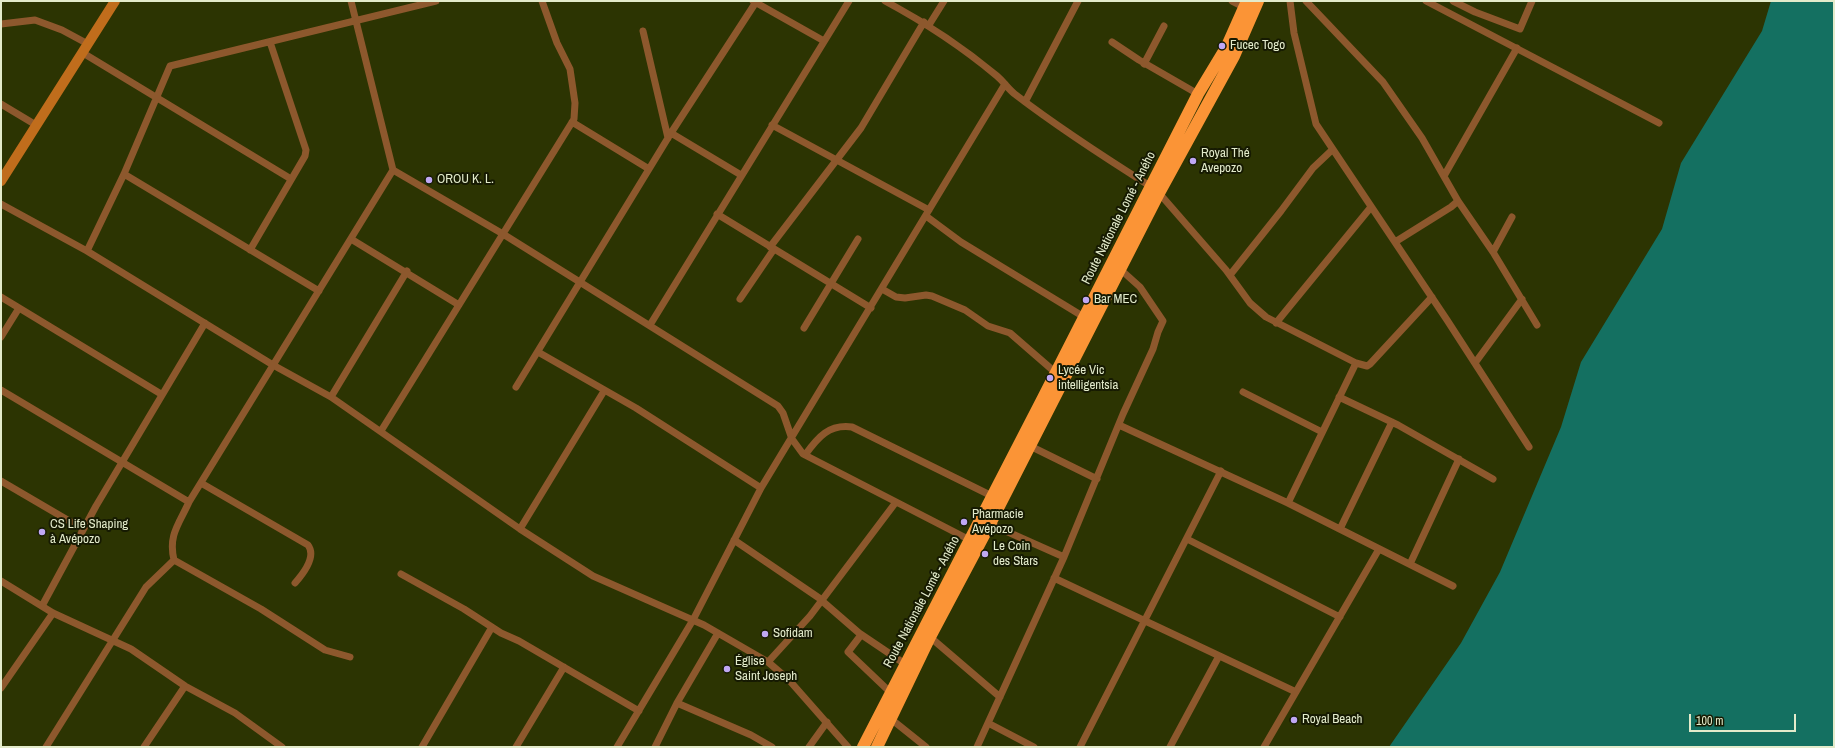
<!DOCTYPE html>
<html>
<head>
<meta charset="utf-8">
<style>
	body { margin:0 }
	#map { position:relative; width:1835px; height:748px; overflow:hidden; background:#2c3402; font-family:"Archivo Narrow",sans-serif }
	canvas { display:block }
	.frame { position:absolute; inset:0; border:2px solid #e3ebcb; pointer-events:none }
	.scale { position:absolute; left:1689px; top:714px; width:107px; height:18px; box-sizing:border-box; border:2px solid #e3ebcb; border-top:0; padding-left:5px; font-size:12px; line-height:14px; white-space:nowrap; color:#e3ebcb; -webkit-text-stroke:3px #161a02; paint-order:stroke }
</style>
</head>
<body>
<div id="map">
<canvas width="1835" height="748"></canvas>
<div class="frame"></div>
<div class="scale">100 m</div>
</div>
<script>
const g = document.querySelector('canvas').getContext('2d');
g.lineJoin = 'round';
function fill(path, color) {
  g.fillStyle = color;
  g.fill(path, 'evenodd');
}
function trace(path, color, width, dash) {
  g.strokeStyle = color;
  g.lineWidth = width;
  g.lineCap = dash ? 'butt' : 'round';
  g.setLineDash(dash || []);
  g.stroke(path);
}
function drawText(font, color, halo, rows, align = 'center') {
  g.font = font + ' "Archivo Narrow",sans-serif';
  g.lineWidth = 4;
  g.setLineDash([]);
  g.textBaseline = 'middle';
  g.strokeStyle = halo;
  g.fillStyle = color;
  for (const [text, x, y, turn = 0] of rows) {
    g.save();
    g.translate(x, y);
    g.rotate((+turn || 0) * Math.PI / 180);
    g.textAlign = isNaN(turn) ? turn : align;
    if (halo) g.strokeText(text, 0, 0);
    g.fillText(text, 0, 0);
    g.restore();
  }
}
const water = new Path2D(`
	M1771 1H1834V747H1389L1461 643 1500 572 1561 427 1581 362 1662 229 1681 163 1762 31Z`);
const street = new Path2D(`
	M753 1 824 41
	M885 1C926 23 961 46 997 76 1004 82 1009 90 1016 95 1059 128 1104 157 1150 186
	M1232 1 1244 7
	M1290 1 1294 33 1316 124 1447 320 1529 447
	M1306 1 1383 82 1422 138 1458 201 1451 207 1395 242
	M1426 1 1659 123
	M1453 1 1475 12 1520 29 1532 1
	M1 24 35 20 62 30 88 44
	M929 25 944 1
	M643 31 668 138
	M1112 42 1139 60 1198 94
	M83 53 291 179
	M1144 64 1164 26
	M1025 102 1078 1
	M1 104 36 125
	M572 122 649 169
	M772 125 929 210
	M671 133 741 175
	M393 170 503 234 778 406 783 413 792 439 803 454 970 540
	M124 174 319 291
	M1444 176 1517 48
	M1159 193 1226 270 1250 303 1266 317 1356 363 1367 366 1370 364 1432 297
	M1458 201 1493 252 1537 325
	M1 204 87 251 273 365 331 397 520 529 593 576 704 625 768 662 789 680 848 747
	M717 214 871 308
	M926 216 961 242 1084 317
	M351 239 459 305
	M770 247 861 128 924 22
	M250 250 305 156 306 150 270 42
	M87 251 124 174 170 66 436 1
	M1493 252 1512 217
	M1230 275 1281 211 1313 168 1332 150
	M882 289 896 297 905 298 926 295 932 296 965 310 988 326 1010 333 1056 373
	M1 297 161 394
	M740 299 774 249
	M1276 323 1371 207
	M650 325 849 1
	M804 328 858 239
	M1 337 19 308
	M538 352 636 408 761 488
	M1475 363 1522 299
	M516 387 671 133 756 2
	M1 390 189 502
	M1243 392 1322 432
	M331 397 407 271
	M1339 397 1398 425 1493 479
	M1119 425 1288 503 1453 586
	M381 431 574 119 575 103 570 69 557 43 542 1
	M1030 446 1097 479
	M805 455C818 437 829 424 852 427L992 496
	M1 481 83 529
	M201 483 308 545C317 557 303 574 295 583
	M1288 503 1356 363
	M990 524 1064 557
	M520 529 604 391
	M1340 529 1392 422
	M1187 539 1340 617
	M734 540 822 600
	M1410 564 1459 459
	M401 574 464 609 501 633 519 641 639 711
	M1054 578 1296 692
	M1 581 53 613 131 649 185 686 235 713 282 747
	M821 600 859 633 905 664
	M42 606 96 506 205 323
	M861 635 848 652 891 693
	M930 637 1000 697
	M350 657 325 650 261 609 174 560C168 535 179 524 189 502L393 170 351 1
	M768 662 810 616 896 502
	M1 688 53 613
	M677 703 751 735 772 747
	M891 719 926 747
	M988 723 1034 747
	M46 747 146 587 174 560
	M144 747 185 686
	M422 747 492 627
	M516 747 564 667
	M617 747 693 620 761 488 1005 84
	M655 747 677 703 718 633
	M809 747 827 722
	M977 747 1064 557 1123 414 1153 349 1158 332 1163 321 1140 287 1120 269
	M1080 747 1221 471
	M1170 747 1219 656
	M1264 747 1379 549`);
const secondary = new Path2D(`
	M1 181 115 1`);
const highway = new Path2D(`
	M863 747 1043 398 1198 94 1227 46 1247 1
	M877 747 930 637 990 524 1159 193 1234 56 1258 1`);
const markers = [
	[1222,46,4,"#c0a8f4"],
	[1193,161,4,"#c0a8f4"],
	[429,180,4,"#c0a8f4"],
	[1086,300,4,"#c0a8f4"],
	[1050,378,4,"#c0a8f4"],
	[964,522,4,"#c0a8f4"],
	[42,532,4,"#c0a8f4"],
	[985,554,4,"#c0a8f4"],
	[765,634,4,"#c0a8f4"],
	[727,669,4,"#c0a8f4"],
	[1294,720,4,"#c0a8f4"]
];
const poiNames = [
	["Fucec Togo",1230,46],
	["Royal Thé",1201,154],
	["Avepozo",1201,169],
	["OROU K. L.",437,180],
	["Bar MEC",1094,300],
	["Lycée Vic",1058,371],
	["intelligentsia",1058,386],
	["Pharmacie",972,515],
	["Avépozo",972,530],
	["CS Life Shaping",50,525],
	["à Avépozo",50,540],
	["Le Coin",993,547],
	["des Stars",993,562],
	["Sofidam",773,634],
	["Église",735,662],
	["Saint Joseph",735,677],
	["Royal Beach",1302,720]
];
const streetNames = [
	["Route Nationale Lomé - Aného",1119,218,-63],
	["Route Nationale Lomé - Aného",922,602,-62]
];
fill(water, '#147061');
trace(street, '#8d582d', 7);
trace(secondary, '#c06d1c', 10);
trace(highway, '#fb9436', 12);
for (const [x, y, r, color] of markers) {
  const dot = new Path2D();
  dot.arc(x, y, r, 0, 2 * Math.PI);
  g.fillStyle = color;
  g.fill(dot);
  trace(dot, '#161a02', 1.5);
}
drawText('13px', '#e3ebcb', '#161a02', poiNames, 'left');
drawText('13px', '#e3ebcb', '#161a02', streetNames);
</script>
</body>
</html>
